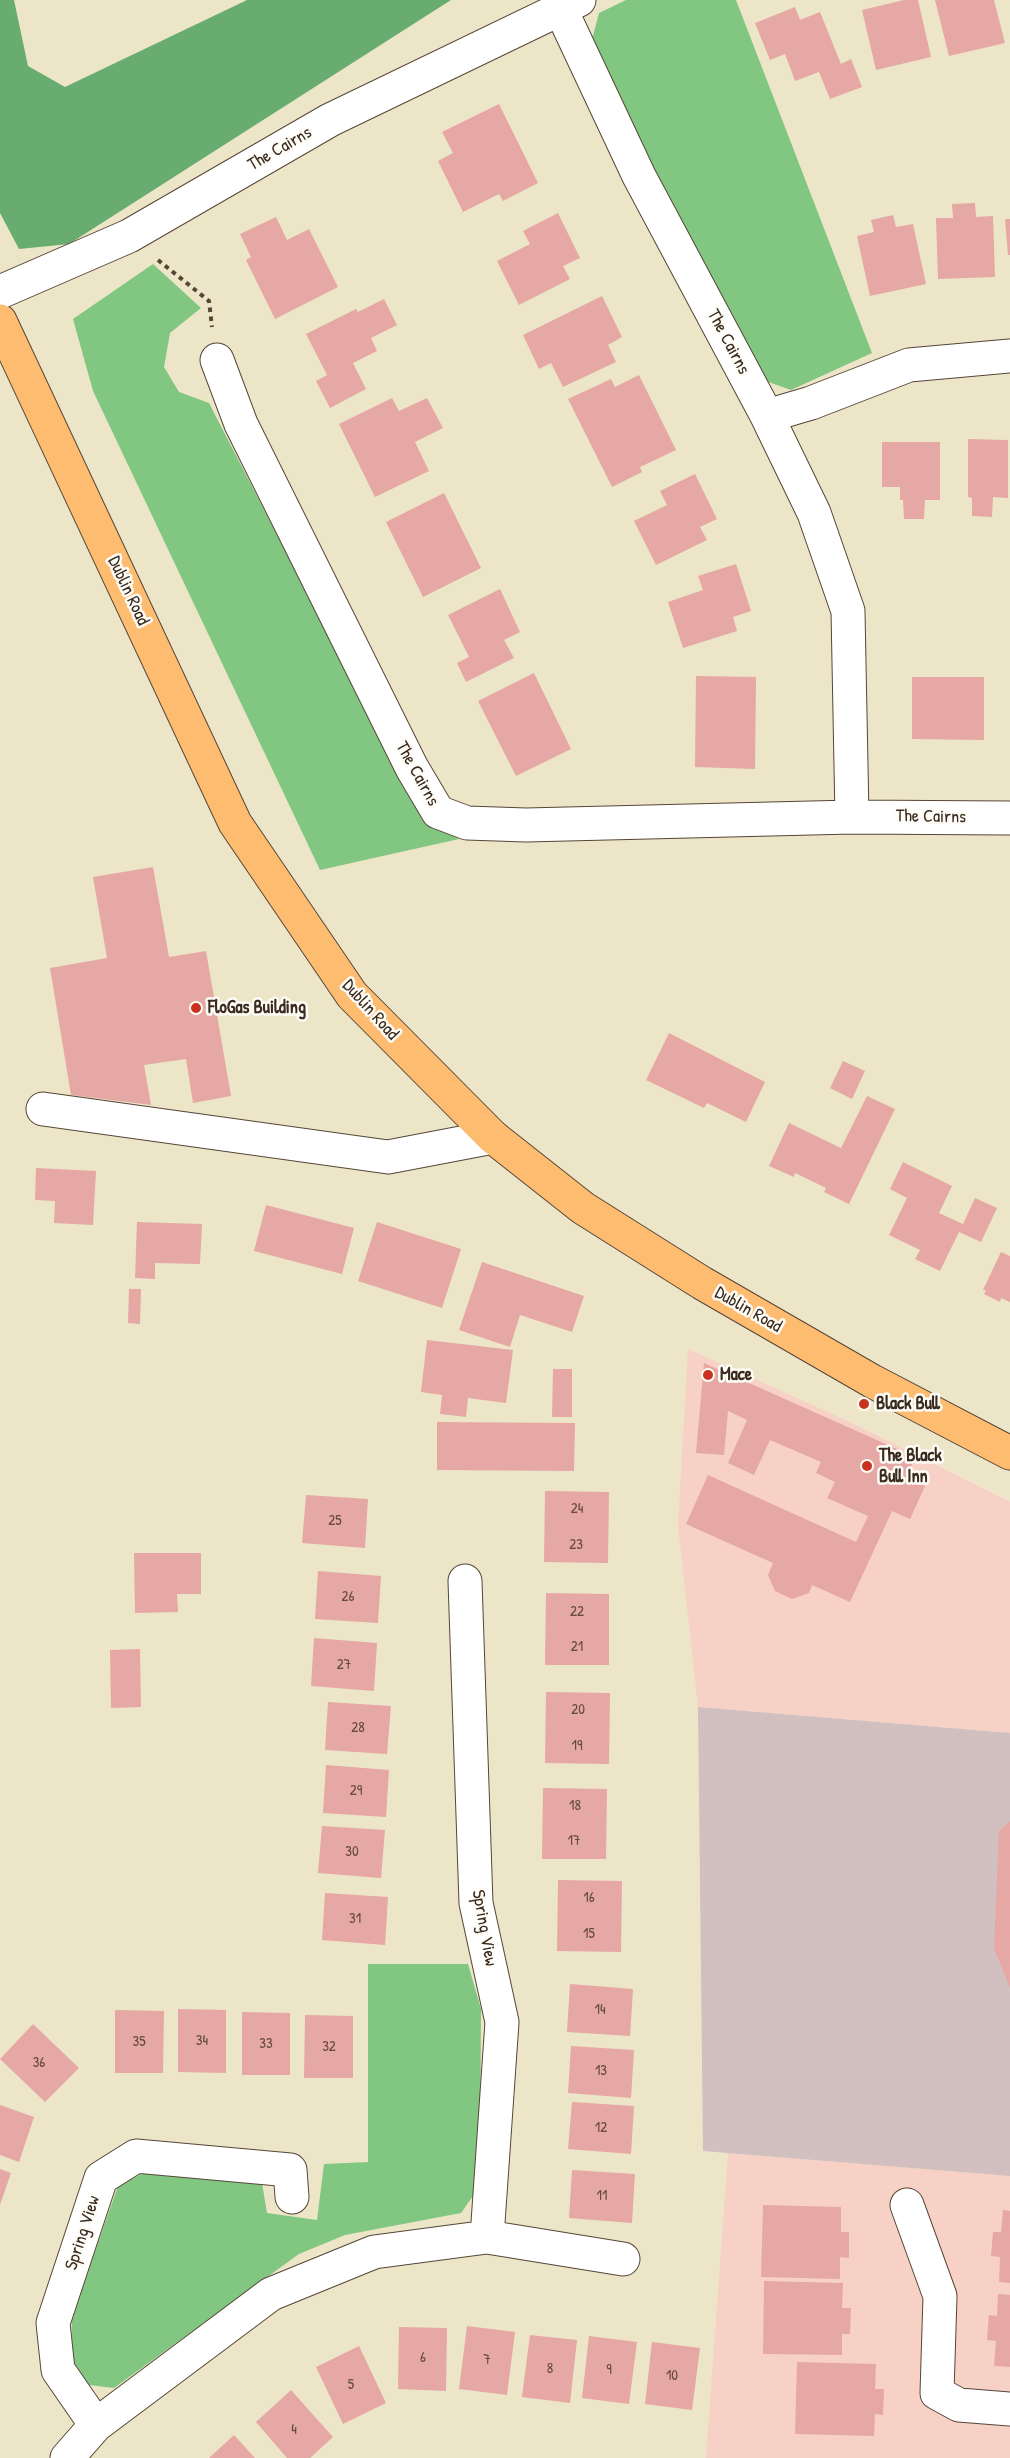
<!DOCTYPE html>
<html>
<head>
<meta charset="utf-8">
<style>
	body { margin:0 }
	canvas { display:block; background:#ede5c7 }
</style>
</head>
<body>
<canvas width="1010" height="2458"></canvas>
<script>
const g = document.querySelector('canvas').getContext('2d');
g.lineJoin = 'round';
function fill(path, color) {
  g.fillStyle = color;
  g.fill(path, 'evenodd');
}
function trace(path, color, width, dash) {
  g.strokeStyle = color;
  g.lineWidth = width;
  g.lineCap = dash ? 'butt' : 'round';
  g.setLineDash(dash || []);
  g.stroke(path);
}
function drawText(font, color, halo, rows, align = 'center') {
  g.font = font + ' "Patrick Hand",sans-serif';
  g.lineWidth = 5;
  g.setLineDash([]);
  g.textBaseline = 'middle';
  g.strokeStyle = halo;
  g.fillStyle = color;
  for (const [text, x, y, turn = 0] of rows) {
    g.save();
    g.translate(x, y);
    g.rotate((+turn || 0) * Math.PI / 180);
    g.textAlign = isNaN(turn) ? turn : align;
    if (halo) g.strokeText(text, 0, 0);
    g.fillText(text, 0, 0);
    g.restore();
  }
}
const built = new Path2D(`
	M688 1349 850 1422 1010 1502V1733L698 1707 678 1525Z
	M728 2153 1010 2176V2458H706Z`);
const industrial = new Path2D(`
	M698 1707 1010 1733V2176L703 2151Z`);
const green = new Path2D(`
	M626 0H736L872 353 791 390 763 380 590 47 599 13Z
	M153 264 201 308 170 333 164 367 179 392 209 403 425 822 459 839 320 870 93 391 73 319Z
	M368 1964H468L481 2009 480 2186 461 2213 345 2235 299 2254 114 2388 89 2385 71 2358 72 2316 118 2186 147 2171 262 2183 267 2213 317 2220 324 2164 368 2162Z`);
const forest = new Path2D(`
	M0 0H14L28 66 65 87 247 0H451L69 244 19 249 0 213Z`);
const building = new Path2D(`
	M904 0H918L931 57 876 70 862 10Z
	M935 0H994L1005 43 949 56Z
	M795 7 800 20 820 12 841 64 851 59 862 87 830 99 819 72 795 81 785 54 770 60 755 23Z
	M499 104 538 183 503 201 499 194 463 212 438 161 453 153 442 132Z
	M975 203 976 217 993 216 995 277 938 279 936 218H953L952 204Z
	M558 213 580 258 563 266 570 279 519 305 497 261 530 244 523 231Z
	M893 215 896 227 913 224 926 284 870 296 857 236 874 232 871 220Z
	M276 217 287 240 309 229 338 287 275 319 246 260 251 257 240 234Z
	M1005 219H1010V255H1008Z
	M602 296 622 337 608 345 616 362 563 387 551 363 539 369 523 335Z
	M384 299 397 325 371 338 377 351 353 363 366 389 330 408 316 381 327 375 306 334 356 309 358 312Z
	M639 375 676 450 640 467 642 472 612 487 568 399 611 379 615 387Z
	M392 398 399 411 427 398 443 428 415 442 429 471 375 497 339 424Z
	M968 439 1008 440V498L993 497 992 517 972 516V498L968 497Z
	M882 442H940V500H925L924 519H904L903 500H900V487H882Z
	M695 474 717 519 700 527 707 540 656 565 634 521 667 505 660 491Z
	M444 493 481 568 423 597 386 522Z
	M736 564 751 611 733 617 737 631 683 648 668 602 703 590 698 576Z
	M500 589 520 632 504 640 514 658 466 682 457 663 469 657 448 615Z
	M534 673 571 749 516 776 478 701Z
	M696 676 756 677 755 769 695 767Z
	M912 677H984V740L912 739Z
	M153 867 169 957 206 951 231 1096 193 1103 186 1059 144 1065 151 1105 71 1095 50 968 107 958 93 877Z
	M669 1033 765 1082 746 1122 707 1103 704 1108 646 1080Z
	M843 1061 865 1071 852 1099 830 1088Z
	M867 1096 895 1109 849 1204 824 1192 826 1188 795 1173 794 1177 769 1166 789 1123 841 1148Z
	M903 1162 952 1186 939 1213 963 1224 975 1198 997 1208 981 1242 959 1232 940 1271 915 1259 920 1250 889 1235 907 1198 890 1189Z
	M36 1168 96 1171 93 1225 54 1223 55 1201 35 1200Z
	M266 1205 354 1228 342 1274 254 1251Z
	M137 1222 202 1224 200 1264 155 1263V1279L135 1278Z
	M377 1222 461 1249 442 1308 358 1281Z
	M1001 1252 1010 1256V1302L1001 1298 1000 1302 984 1294 986 1290H983Z
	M482 1262 584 1296 572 1332 520 1315 510 1347 459 1330Z
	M129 1289H141L140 1324 128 1323Z
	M427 1340 513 1350 506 1403 468 1398 466 1417 440 1414 442 1395 421 1392Z
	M704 1363 915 1457 907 1478 925 1486 910 1519 892 1511 850 1602 812 1585 809 1593 792 1599 775 1591 768 1575 773 1563 686 1524 708 1475 856 1542 868 1516 827 1498 835 1482 816 1473 821 1462 770 1440 754 1475 728 1463 747 1420 728 1411 724 1455 696 1453Z
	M553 1369H572V1417H552Z
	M437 1422 575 1423 574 1471 437 1470Z
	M545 1491 609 1492 608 1563 544 1562Z
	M306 1495 368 1499 365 1548 302 1543Z
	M134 1553H201V1594H177L178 1612 135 1613Z
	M318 1571 381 1576 378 1623 315 1619Z
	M546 1593 609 1594V1665H545Z
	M314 1638 377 1643 374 1691 311 1686Z
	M140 1649 141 1707 111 1708 110 1650Z
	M546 1692 610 1693 609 1764 545 1763Z
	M328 1702 391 1706 387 1754 325 1750Z
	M326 1765 389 1770 386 1817 323 1813Z
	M543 1788 607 1789 606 1859H542Z
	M1010 1821V1988L994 1948 999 1831Z
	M322 1826 385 1830 381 1878 318 1873Z
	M558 1880 622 1881 621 1952 557 1951Z
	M325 1893 388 1897 385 1945 322 1940Z
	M570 1984 633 1989 630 2036 567 2032Z
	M178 2009 226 2010V2073L178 2072Z
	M115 2010 164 2011 163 2073H115Z
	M242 2012 290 2013V2075H242Z
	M305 2015 353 2016V2078H304Z
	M33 2024 79 2068 45 2102 0 2059Z
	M571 2046 634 2050 631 2098 568 2093Z
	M572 2102 634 2106 631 2154 568 2149Z
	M0 2105 34 2117 19 2162 0 2155Z
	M0 2169 11 2173 0 2205Z
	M572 2170 635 2174 632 2223 569 2218Z
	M763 2205 841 2207V2232H849V2258L840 2257V2279L761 2277Z
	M1003 2210 1010 2211V2283L999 2282 1000 2257 991 2256 993 2232H1001Z
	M764 2281 843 2283 842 2308H851L850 2334H842V2355L763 2354Z
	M998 2294 1010 2295V2367L994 2366 996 2341 987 2340 989 2315 997 2316Z
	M467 2326 515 2332 507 2395 459 2389Z
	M399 2327 447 2328 446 2391 398 2389Z
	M530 2335 577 2340 570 2403 522 2397Z
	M589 2336 637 2342 629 2404 582 2398Z
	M652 2342 700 2348 692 2410 645 2404Z
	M359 2346 386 2403 343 2424 316 2367Z
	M797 2362 876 2364 875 2389H884L883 2415 875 2414 874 2436 795 2434Z
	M291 2390 333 2437 310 2458H287L256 2422Z
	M234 2435 255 2458H209Z`);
const path = new Path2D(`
	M158 260 209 301 212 327`);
const minor = new Path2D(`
	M561 10 639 176 767 416 814 513 848 611 852 817
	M0 292 129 236 330 120 579 0
	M217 360 241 424 412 768 438 812 467 823 526 825 852 817 1010 818
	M767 416 811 403 909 365 1010 356
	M43 1109 388 1157 493 1137
	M465 1581 476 1903 502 2022 487 2237
	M907 2205 940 2296 937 2393 959 2405 1010 2409
	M96 2425 58 2370 53 2323 101 2178 136 2156 290 2170 292 2197
	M67 2458 96 2425 271 2294 374 2252 487 2237 623 2259`);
const major = new Path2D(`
	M0 321 235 823 352 995 493 1137 583 1208 702 1283 872 1381 1010 1453`);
const markers = [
	[196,1008,6,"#c8321e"],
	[708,1375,6,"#c8321e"],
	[864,1404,6,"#c8321e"],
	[867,1466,6,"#c8321e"]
];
const numberNames = [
	["24",577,1509],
	["25",335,1521],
	["23",576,1545],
	["26",348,1597],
	["22",577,1612],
	["21",577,1647],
	["27",344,1665],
	["20",578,1710],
	["28",358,1728],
	["19",577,1746],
	["29",356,1791],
	["18",575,1806],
	["17",574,1841],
	["30",352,1852],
	["16",589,1898],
	["31",355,1919],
	["15",589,1934],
	["14",600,2010],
	["34",202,2041],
	["35",139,2042],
	["33",266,2044],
	["32",329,2047],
	["36",39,2063],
	["13",601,2071],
	["12",601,2128],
	["11",602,2196],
	["6",423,2358],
	["7",487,2360],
	["8",550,2369],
	["9",609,2370],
	["10",672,2376],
	["5",351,2385],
	["4",294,2430]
];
const streetNames = [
	["The Cairns",280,149,-30],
	["The Cairns",728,342,62],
	["Dublin Road",128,591,65],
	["The Cairns",417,774,61],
	["The Cairns",931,817,1],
	["Dublin Road",370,1010,48],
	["Dublin Road",748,1310,30],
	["Spring View",484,1928,80],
	["Spring View",83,2233,-72]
];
const poiNames = [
	["FloGas Building",208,1008],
	["Mace",720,1375],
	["Black Bull",876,1404],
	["The Black",879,1456],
	["Bull Inn",879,1477]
];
fill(built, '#f7d1c6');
fill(industrial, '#d2bfbf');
fill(green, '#82c781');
fill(forest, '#69ac6f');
fill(building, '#e5a8a4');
trace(minor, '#564637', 35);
trace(major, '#564637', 35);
trace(path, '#564637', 4, [4.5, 4.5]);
trace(minor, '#fff', 33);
trace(major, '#fdbc70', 33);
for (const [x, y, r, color] of markers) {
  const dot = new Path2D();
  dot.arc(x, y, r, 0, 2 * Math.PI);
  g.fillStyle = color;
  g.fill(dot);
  trace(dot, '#fdfcf7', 2);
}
drawText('15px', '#664a40', null, numberNames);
drawText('18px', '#3b2a1e', '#fdfcf7', streetNames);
drawText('bold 18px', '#3b2a1e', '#fdfcf7', poiNames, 'left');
</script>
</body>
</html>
